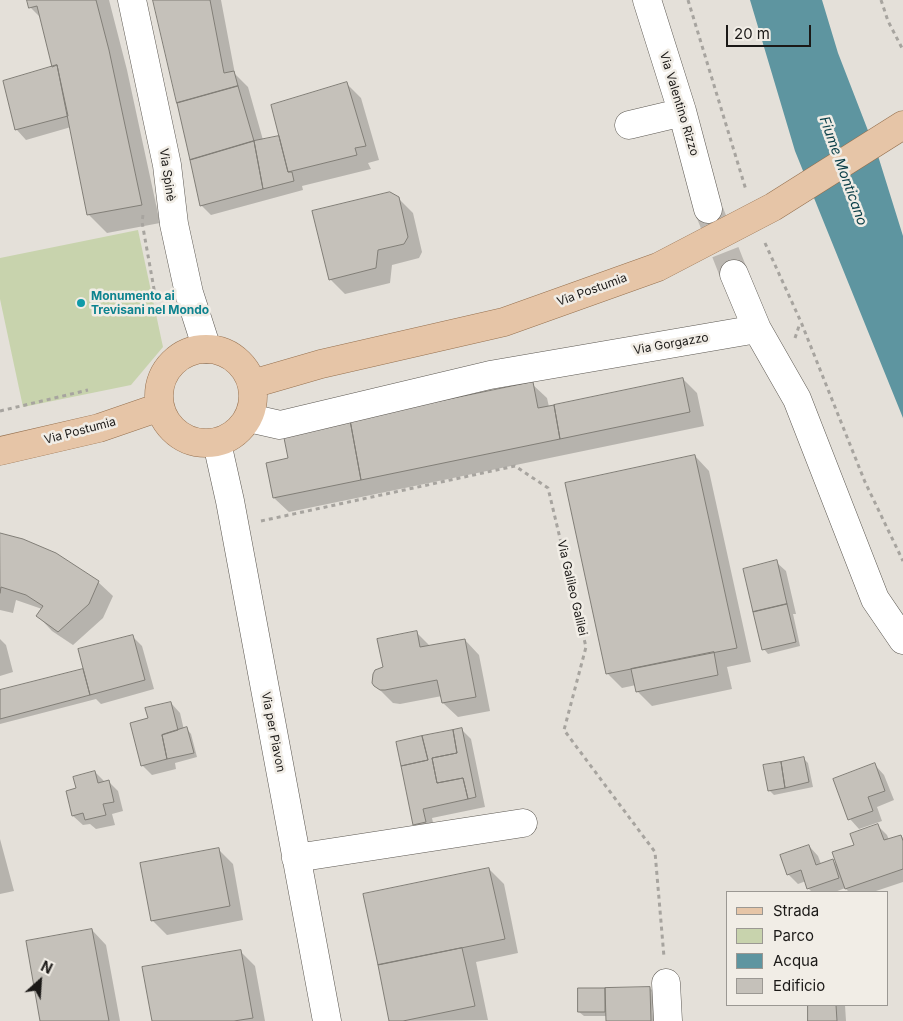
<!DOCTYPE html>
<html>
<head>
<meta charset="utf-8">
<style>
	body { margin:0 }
	#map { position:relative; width:903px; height:1021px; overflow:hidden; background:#e4e0d9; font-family:Inter,sans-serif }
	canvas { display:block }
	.legend { position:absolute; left:726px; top:891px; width:162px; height:115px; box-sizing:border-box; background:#f1ede6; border:1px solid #9b9893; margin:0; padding:6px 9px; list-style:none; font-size:15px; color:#1b1917 }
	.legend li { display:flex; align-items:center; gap:10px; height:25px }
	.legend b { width:25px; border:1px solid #9b9893 }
	.north { position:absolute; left:15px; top:956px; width:50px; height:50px; -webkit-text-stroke:4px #f1ede6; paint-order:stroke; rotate:26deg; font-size:14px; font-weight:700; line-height:20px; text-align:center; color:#1b1917 }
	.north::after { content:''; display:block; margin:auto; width:18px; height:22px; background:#1b1917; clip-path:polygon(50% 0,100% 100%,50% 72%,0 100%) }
	.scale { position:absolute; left:726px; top:25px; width:85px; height:22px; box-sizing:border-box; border:2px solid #1b1917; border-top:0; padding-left:6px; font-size:15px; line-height:18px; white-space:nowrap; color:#1b1917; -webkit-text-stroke:4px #f1ede6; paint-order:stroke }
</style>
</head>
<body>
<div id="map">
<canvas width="903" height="1021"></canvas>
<ul class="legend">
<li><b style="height:6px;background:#e6c5a7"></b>Strada</li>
<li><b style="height:14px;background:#c8d3ad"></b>Parco</li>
<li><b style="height:14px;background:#5e95a0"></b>Acqua</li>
<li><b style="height:14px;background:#c5c1ba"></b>Edificio</li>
</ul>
<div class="north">N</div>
<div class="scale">20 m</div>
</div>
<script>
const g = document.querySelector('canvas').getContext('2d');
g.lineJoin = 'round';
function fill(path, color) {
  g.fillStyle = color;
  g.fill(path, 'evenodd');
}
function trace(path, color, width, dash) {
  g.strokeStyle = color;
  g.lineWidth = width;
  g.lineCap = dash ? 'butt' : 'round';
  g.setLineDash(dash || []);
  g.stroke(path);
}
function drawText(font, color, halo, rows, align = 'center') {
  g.font = font + ' Inter,sans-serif';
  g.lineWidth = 5;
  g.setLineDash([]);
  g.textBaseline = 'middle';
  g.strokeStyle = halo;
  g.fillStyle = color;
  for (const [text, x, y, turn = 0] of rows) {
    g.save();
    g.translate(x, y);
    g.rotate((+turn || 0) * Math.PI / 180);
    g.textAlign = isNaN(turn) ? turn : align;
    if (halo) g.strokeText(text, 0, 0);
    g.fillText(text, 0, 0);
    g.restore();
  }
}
const green = new Path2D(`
	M138 230 163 347 131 385 23 407 0 299V258Z`);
const water = new Path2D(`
	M750 0H822L838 53 879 159 903 236V418L795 151Z`);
const shadow = new Path2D(`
	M29 0H109L127 70 160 223 107 233 88 214 71 127 26 140 17 130 4 82 53 67 42 19 30 7Z
	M154 0H221L235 74 248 87 263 140 280 137 347 84 361 98 379 160 368 163 371 169 302 186 303 190 211 215 201 205Z
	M398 198 413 213 422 252 419 258 392 265 390 283 345 294 330 279Z
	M683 379 697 393 704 426 289 512 274 498 289 459 532 384 547 398 549 407Z
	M695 456 709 471 751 662 727 667 732 689 652 706 638 692 636 685 622 688 607 673Z
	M0 535 98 582 113 596 103 618 73 645 52 631 38 616 42 609 16 600 13 613 0 610Z
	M776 562 786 571 796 614H793L800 646 768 654 764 649Z
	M416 632 430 646 465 640 479 655 490 711 458 717 443 703 442 696 400 704 393 703 378 688 385 668Z
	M132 636 142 646 154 689 101 704 96 699 0 724V692L82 670 85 673Z
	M0 639 6 645 13 672 0 676Z
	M171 703 180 713 184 730 187 729 191 734 197 757 175 763 176 769 152 775 142 765 149 719Z
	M461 729 471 739 485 807 432 818 435 832 424 834 414 824Z
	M803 758 808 763 813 787 774 795 769 790Z
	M875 765 884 775 894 800 877 807 882 821 859 829 850 819Z
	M95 772 105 782H109L118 791 123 811 112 814 115 825 96 829 90 824 83 825 73 816 77 789Z
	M877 825 887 835 889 840 901 836 903 838V882L873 892H849L845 888 835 892H812L808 888 806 881 798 884 788 874 809 846 818 856 821 864 832 860 837 865Z
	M0 839 14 891 0 894Z
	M218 849 233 864 243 920 167 935 152 920Z
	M489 869 504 884 518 953 476 962 488 1020 391 1021 365 895Z
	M92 930 106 945 120 1021H41Z
	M241 952 255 966 265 1021H153Z
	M650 988 660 998V1021H607V1016H584L579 1012V989Z
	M809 1005H845L846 1021H810Z`);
const building = new Path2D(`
	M27 0H96L109 50 142 205 87 215 57 65 52 67 37 6 29 8Z
	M153 0H210L224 73 234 71 238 86 177 103Z
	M57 65 68 116 15 130 3 81Z
	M347 82 366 146 355 148 357 155 288 172 271 105Z
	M238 86 254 141 190 160 177 103Z
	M279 136 288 172H292L294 181 263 189 254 141Z
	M254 141 263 189 200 206 190 160Z
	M390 192 399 197 408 237 404 244 378 250 376 268 329 280 312 211Z
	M683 378 690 412 560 439 554 405Z
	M533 382 538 408 554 405 560 439 361 480 350 420Z
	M350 420 361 480 273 498 266 463 288 458 283 433Z
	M695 455 737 648 606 674 565 483Z
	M0 533 23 539 56 553 99 581 89 604 58 632 36 616 43 606 26 595 1 587 0 593Z
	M777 560 787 604 753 612 743 569Z
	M787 604 796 642 762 650 753 612Z
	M417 631 420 647 465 639 476 697 442 703 437 680 385 690H380L374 686 372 683 373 674 375 670 383 667 377 639Z
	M133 635 145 680 90 695 78 649Z
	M714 652 718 675 636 692 631 669Z
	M83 669 90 695 0 719V690Z
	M171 702 178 730 162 735 167 759 141 766 130 723 148 718 145 708Z
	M187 727 194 753 167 759 162 735Z
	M462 728 476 797 468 799 463 778 437 783 432 758 457 753 453 730Z
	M453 730 457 753 432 758 437 783 463 778 468 799 423 809 426 822 413 825 401 766 428 760 422 736Z
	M422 736 428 760 401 766 396 742Z
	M804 757 809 782 785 788 781 762Z
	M781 762 785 788 768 791 763 765Z
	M875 763 885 791 868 797 873 811 848 820 833 779Z
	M95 771 98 783 109 780 114 802 103 804 106 815 85 820 83 813 72 816 66 791 76 788 73 777Z
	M878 824 884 840 901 835 903 841V869L845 889 832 852 854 845 850 834Z
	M809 845 816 865 833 859 839 878 807 889 801 870 787 875 780 855Z
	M219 848 230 906 151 921 140 863Z
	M489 868 505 939 378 965 363 894Z
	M92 929 109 1021H40L26 941Z
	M462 948 475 1006 403 1021H389L378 965Z
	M241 950 253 1018 234 1021H152L142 967Z
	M650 987 651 1021H606L605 988Z
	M578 988H605V1012H578Z
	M808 1005H836L837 1021H808Z`);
const minorTunnel = new Path2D(`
	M710 213 734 274`);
const path = new Path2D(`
	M688 0 746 190
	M881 0 888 21 903 50
	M143 215 142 222 156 300
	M765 243 801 322 865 482 903 561
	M795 338 800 323
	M0 411 88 390
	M261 521 515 466 548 488 586 647 564 730 655 852 664 957`);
const minor = new Path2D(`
	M132 0 167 165 174 224 189 293 207 349
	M647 0 682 111 708 209
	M629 125 671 115 682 111
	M734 274 757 329 797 399 875 599 903 640
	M249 418 280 425 490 375 757 329
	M217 443 230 501 327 1021
	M296 858 523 823
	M666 983 668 1021`);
const major = new Path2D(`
	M159 396a47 47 0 1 1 94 0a47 47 0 1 1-94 0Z
	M252 384 321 364 504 322 658 267 773 207 903 125
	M0 451 99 428 160 407`);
const markers = [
	[81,303,5,"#0f9aa8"]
];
const streetNames = [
	["Via Valentino Rizzo",679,104,73],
	["Via Spinè",167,175,82],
	["Via Postumia",592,290,-20],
	["Via Gorgazzo",671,344,-10],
	["Via Postumia",80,431,-15],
	["Via Galileo Galilei",572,588,77],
	["Via per Piavon",273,732,79]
];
const cultureNames = [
	["Monumento ai",91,296],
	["Trevisani nel Mondo",91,310]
];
const waterNames = [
	["Fiume Monticano",843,171,70]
];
fill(green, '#c8d3ad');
fill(water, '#5e95a0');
fill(shadow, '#0003');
fill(building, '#c5c1ba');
trace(building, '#817e77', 1);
trace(minorTunnel, '#bcb8b2', 28, [28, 14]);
trace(minor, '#5d5953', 29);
trace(major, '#95704f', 29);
trace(path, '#a7a49f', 3, [4, 4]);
trace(minor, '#fff', 28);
trace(major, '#e6c5a7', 28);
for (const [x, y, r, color] of markers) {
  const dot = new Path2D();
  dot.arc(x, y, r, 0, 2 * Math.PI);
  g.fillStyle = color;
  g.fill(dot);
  trace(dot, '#f1ede6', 2);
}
drawText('12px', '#1b1917', '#f1ede6', streetNames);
drawText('bold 12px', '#0d838f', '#f1ede6', cultureNames, 'left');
drawText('italic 14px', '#093e47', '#f1ede6', waterNames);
</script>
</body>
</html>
